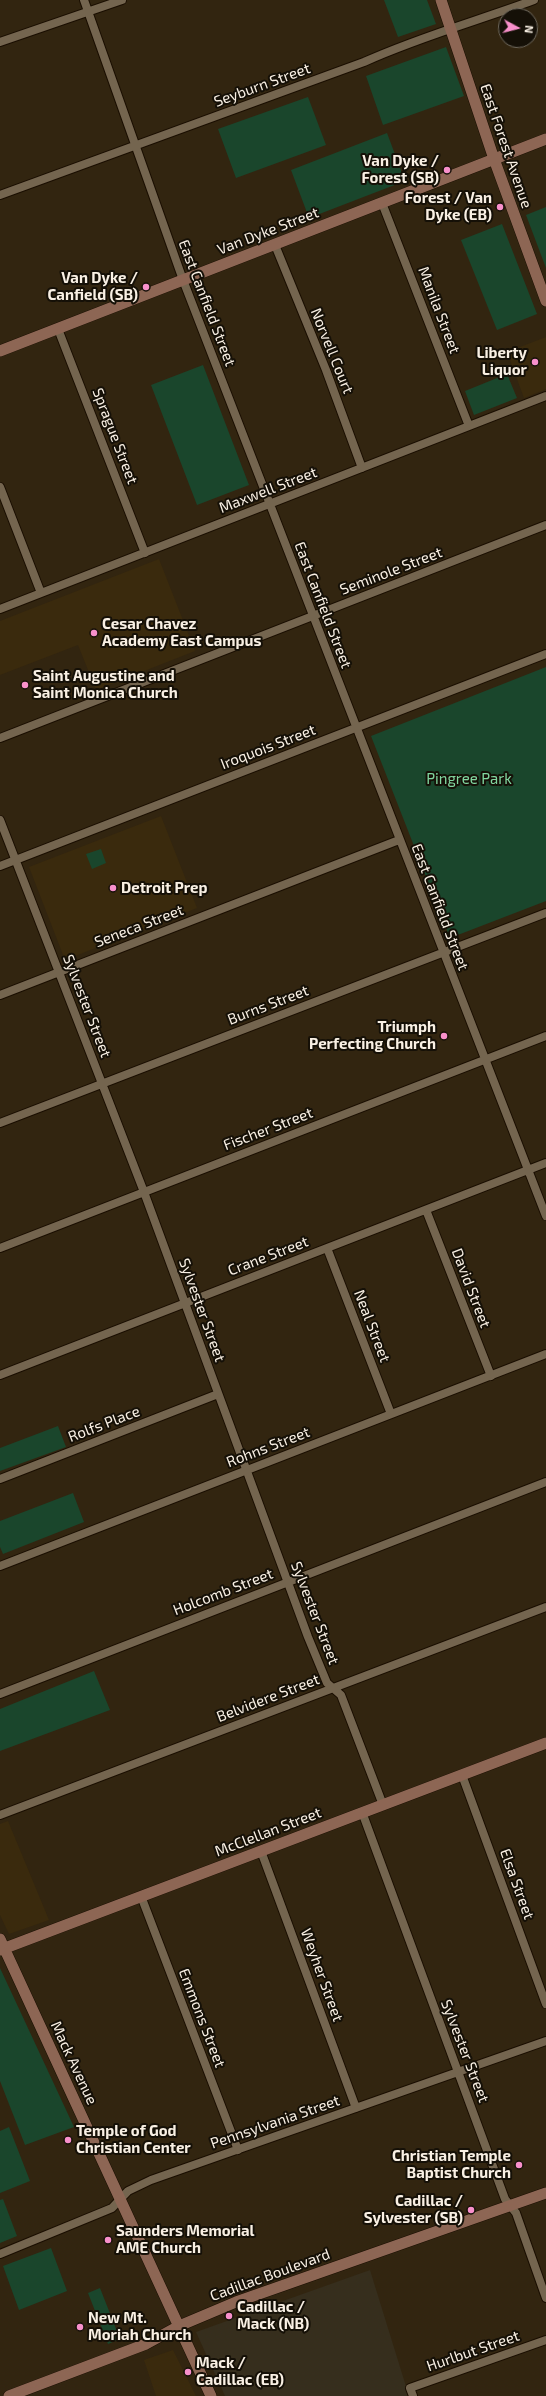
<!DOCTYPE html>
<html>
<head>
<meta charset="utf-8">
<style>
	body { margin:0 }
	#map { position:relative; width:546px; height:2396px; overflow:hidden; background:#322510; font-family:"Exo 2",sans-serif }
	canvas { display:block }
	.north { position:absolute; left:498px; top:8px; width:40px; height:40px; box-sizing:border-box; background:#151007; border:1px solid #706a5f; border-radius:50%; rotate:97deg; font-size:11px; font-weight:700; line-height:16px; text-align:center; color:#f9f0e4 }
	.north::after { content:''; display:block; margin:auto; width:14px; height:18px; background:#f890cb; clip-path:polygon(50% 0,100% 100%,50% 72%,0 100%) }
</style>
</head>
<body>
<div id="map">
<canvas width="546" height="2396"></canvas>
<div class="north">N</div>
</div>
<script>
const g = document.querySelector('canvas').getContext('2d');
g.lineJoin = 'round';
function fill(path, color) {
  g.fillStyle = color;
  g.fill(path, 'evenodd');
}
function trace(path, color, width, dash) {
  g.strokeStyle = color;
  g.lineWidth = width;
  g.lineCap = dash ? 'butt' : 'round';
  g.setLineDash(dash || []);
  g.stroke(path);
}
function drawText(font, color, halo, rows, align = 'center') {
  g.font = font + ' "Exo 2",sans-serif';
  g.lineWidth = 4;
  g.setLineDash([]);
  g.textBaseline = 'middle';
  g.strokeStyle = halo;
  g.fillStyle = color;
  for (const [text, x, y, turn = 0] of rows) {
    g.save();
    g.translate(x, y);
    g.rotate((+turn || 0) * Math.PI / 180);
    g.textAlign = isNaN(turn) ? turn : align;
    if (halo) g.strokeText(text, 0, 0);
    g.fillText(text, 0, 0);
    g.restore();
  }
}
const built = new Path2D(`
	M546 337V389L524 398 507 352Z
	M159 559 195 651 96 690 78 645 0 675V621Z
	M161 816 197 908 65 960 29 867Z
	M8 1821 49 1920 9 1934 0 1915V1824Z
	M173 2350 196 2396H156L144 2360Z`);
const industrial = new Path2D(`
	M370 2270 409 2396H225L196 2332Z`);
const green = new Path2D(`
	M384 0H427L436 24 398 37Z
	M446 47 464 96 383 125 366 76Z
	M308 97 326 145 236 178 218 129Z
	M387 133 405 181 309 218 291 170Z
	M546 207V268L526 215Z
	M502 224 537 314 497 330 461 240Z
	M203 365 249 485 197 505 151 385Z
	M507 374 517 398 474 415 465 391Z
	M546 667V901L450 938 371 736Z
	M101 849 106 863 92 869 86 854Z
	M58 1426 66 1447 0 1471V1448Z
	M73 1493 84 1522 3 1554 0 1547V1521Z
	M94 1671 110 1710 0 1751V1709Z
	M0 1968 74 2127 25 2145 0 2081Z
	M9 2127 30 2181 0 2193V2131Z
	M3 2199 17 2236 0 2243V2200Z
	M51 2248 67 2291 19 2310 3 2266Z
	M100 2288 120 2339 108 2344 88 2293Z`);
const street = new Path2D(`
	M84 0 183 280 546 1216
	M0 42 122 0
	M0 195 364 62C419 37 477 21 534 0
	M382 203 469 426
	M275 245 326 370 362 468
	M58 329 145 553
	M0 487 41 593
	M0 609 546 396
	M0 738 546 525
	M0 820 144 1192 308 1637 327 1683 341 1695 383 1805
	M0 866 546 654
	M0 995 399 840
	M0 1123 546 913
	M426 1210 491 1376
	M0 1248 546 1036
	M327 1248 391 1414
	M0 1375 546 1163
	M0 1479 218 1394
	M0 1566 546 1354
	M0 1694 546 1482
	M462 1775 546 2004
	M362 1812 505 2199 516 2213 546 2298
	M0 1815 546 1607
	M261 1851 356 2108
	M141 1896 238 2150
	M0 2254 112 2208 128 2191 151 2180 546 2041
	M413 2396 410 2388 546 2340`);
const secondary = new Path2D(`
	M441 0 494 159 546 301
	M0 351 546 139
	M0 1939 211 2396
	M0 1950 546 1743
	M9 2396 146 2344 179 2326 236 2302 546 2193`);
const markers = [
	[447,170,4,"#f890cb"],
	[500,207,4,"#f890cb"],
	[146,287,4,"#f890cb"],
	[535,362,4,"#f890cb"],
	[94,633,4,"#f890cb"],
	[25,685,4,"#f890cb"],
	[113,888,4,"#f890cb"],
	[444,1036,4,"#f890cb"],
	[68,2140,4,"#f890cb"],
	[519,2165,4,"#f890cb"],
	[471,2210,4,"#f890cb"],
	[108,2240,4,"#f890cb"],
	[229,2316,4,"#f890cb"],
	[80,2327,4,"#f890cb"],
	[188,2372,4,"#f890cb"]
];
const streetNames = [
	["Seyburn Street",262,85,-20],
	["East Forest Avenue",506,146,71],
	["Van Dyke Street",268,231,-21],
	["East Canfield Street",207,303,69],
	["Manila Street",439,310,69],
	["Norvell Court",332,351,68],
	["Sprague Street",115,436,69],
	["Maxwell Street",268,490,-21],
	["Seminole Street",391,571,-21],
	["East Canfield Street",323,605,69],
	["Iroquois Street",268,747,-21],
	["East Canfield Street",440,907,69],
	["Seneca Street",139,926,-21],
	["Burns Street",268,1005,-21],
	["Sylvester Street",87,1006,69],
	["Fischer Street",268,1129,-21],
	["Crane Street",268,1256,-21],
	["David Street",471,1288,69],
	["Sylvester Street",202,1310,70],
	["Neal Street",372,1326,69],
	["Rolfs Place",104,1424,-21],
	["Rohns Street",268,1447,-21],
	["Holcomb Street",223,1592,-21],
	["Sylvester Street",315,1613,69],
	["Belvidere Street",268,1698,-21],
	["McClellan Street",268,1832,-21],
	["Elsa Street",517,1884,70],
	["Weyher Street",322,1975,70],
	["Emmons Street",202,2018,69],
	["Sylvester Street",465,2051,69],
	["Mack Avenue",74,2063,65],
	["Pennsylvania Street",275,2122,-19],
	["Cadillac Boulevard",270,2275,-20],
	["Hurlbut Street",473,2351,-19]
];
const poiNames = [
	["Van Dyke /",439,161,"right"],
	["Forest (SB)",439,178,"right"],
	["Forest / Van",492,198,"right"],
	["Dyke (EB)",492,215,"right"],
	["Van Dyke /",138,278,"right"],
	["Canfield (SB)",138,295,"right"],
	["Liberty",527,353,"right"],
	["Liquor",527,370,"right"],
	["Cesar Chavez",102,624],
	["Academy East Campus",102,641],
	["Saint Augustine and",33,676],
	["Saint Monica Church",33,693],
	["Detroit Prep",121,888],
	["Triumph",436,1027,"right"],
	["Perfecting Church",436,1044,"right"],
	["Temple of God",76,2131],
	["Christian Center",76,2148],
	["Christian Temple",511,2156,"right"],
	["Baptist Church",511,2173,"right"],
	["Cadillac /",463,2201,"right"],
	["Sylvester (SB)",463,2218,"right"],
	["Saunders Memorial",116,2231],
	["AME Church",116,2248],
	["Cadillac /",237,2307],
	["Mack (NB)",237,2324],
	["New Mt.",88,2318],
	["Moriah Church",88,2335],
	["Mack /",196,2363],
	["Cadillac (EB)",196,2380]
];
const parkNames = [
	["Pingree Park",469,779]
];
fill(built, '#3a2a0d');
fill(industrial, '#362e1d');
fill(green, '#1a462c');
trace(street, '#1a0e00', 10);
trace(secondary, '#1a0e00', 12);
trace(street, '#74654f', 8);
trace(secondary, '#8d6654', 11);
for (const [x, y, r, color] of markers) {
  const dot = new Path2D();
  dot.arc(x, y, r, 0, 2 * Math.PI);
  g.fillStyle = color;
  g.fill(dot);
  trace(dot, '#151007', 1.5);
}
drawText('15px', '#f9f0e4', '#151007', streetNames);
drawText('bold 15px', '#f9f0e4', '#151007', poiNames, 'left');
drawText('15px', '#82d7a0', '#151007', parkNames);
</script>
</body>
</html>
